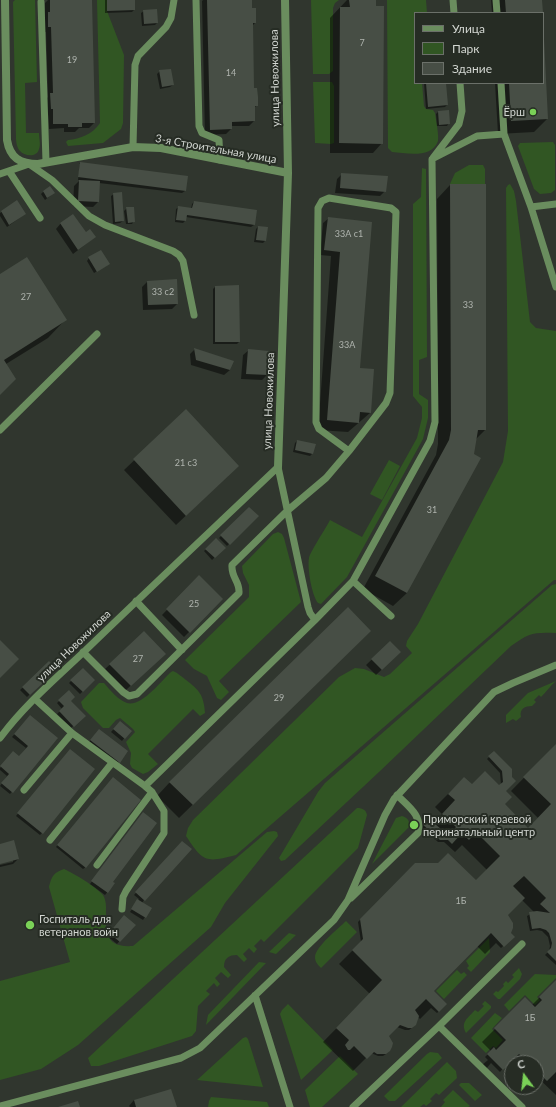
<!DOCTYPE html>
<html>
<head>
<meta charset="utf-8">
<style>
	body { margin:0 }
	#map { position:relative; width:556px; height:1107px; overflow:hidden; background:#30362e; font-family:Lato,sans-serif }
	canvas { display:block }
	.legend { position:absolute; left:414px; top:12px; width:130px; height:72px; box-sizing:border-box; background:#262c24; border:1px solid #6b7069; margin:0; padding:5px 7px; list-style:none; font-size:12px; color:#d2d6d1 }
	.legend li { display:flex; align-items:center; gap:8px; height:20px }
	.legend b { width:20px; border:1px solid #6b7069 }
	.north { position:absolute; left:504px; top:1055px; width:40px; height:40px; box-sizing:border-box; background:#262c24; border:1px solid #6b7069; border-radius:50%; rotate:345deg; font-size:11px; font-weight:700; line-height:16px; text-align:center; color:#d2d6d1 }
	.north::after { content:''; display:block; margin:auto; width:14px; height:18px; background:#7ad157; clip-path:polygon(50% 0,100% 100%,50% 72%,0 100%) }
</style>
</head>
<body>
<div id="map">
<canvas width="556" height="1107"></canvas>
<ul class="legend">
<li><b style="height:5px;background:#6a8d5e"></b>Улица</li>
<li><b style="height:11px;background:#315623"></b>Парк</li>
<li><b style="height:11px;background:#474e45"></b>Здание</li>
</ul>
<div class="north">С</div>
</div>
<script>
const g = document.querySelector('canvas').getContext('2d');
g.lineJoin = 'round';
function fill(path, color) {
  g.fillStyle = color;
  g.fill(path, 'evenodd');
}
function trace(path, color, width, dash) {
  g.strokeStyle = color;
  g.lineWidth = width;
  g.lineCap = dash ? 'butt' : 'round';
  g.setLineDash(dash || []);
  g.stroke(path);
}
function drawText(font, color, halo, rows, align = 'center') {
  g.font = font + ' Lato,sans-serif';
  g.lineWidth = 4;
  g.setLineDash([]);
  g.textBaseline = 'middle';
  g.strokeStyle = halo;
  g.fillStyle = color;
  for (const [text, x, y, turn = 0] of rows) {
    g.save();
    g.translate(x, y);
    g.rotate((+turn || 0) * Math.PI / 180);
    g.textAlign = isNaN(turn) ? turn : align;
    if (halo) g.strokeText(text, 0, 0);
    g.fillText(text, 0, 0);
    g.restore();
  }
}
const green = new Path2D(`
	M15 0H35L37 82 25 83 26 133H39C39 138 41 145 39 149 37 158 24 156 20 151 17 148 16 142 16 138L13 2Z
	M97 0H107V11L124 55 123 123 121 129 103 143 68 146 66 142 68 140C80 139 93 134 100 123Z
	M311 0H339L335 3 333 8V71L329 74H313Z
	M387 0H426L427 13H415V83H422L424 106 426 109 433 110 435 113C436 120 439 135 438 141 432 159 406 153 392 152L388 148Z
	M313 82H332L334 86V143L331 144 315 143Z
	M553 142 555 145V190L551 193 540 194 534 189 518 146 520 143Z
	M469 165H483L485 169V184H450L455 173Z
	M422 168 426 169 427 357 419 360V394L428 400V418L423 439 347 577 321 604 318 603C312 596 307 568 309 558 310 552 326 528 330 520L362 537 417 438 422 418V407L413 396V204L421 197Z
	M510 184 514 191 516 201 530 322 536 328 556 331V580H554L236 855C206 863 203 862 186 836L188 828 193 820 339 677 355 668 364 669 384 677 390 674 412 653 406 646 407 641 418 624 503 462 508 431 506 188 508 185Z
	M389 460 400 466 382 500 370 494Z
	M278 532 282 534 284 538 301 602 219 681 229 692 221 700 217 698 207 676 194 669 185 660 249 597V585L243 573 242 566 273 534Z
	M556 584V633C534 632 529 633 511 646L379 772 285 860 281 861 279 858 318 792 325 783 552 585Z
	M173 671C178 673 182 677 186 680 199 690 204 695 205 713L200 716 193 709 148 754 158 764 148 772 143 774 132 768 130 764 131 753 126 742 135 732 133 729 120 718 116 720 109 728H103L83 708 81 702 99 683H104C110 690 118 700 127 703 142 707 161 681 171 672Z
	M556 681C550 686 547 691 541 697L539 695 534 700 536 702 532 706C525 706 519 709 521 717L516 721 513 719 506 723V715L528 693Z
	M357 808C363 808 366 810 367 815L358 848 264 942 261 939 254 946 257 949 254 953 249 948 243 954 247 959 244 962 237 955C229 955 224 958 224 967L231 975 228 978 221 972 215 978 220 984 217 987 214 983 206 991 210 994 198 1006 196 1031 192 1036 99 1066H91L88 1058Z
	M402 816C408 818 410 821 409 827L372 864 396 818Z
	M274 831 277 832 278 836 225 903 211 927 78 1045 41 1069 0 1080V981L70 962 49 887C52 876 53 873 64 869 75 874 95 886 103 895 105 898 106 903 106 907 106 930 103 948 133 946L267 832Z
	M346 921 357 932 321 968C318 965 315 962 315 957 316 946 338 929 346 921Z
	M289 933 296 935 276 954 269 952Z
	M489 938 490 952 471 972 467 968 469 966 466 961Z
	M259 962 266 963 206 1025 208 1015Z
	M519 968 522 974 520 979 500 999H498L493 994 496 991 498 992 504 986 503 984 506 981 508 983 514 977 512 975Z
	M457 970 461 974 464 972 467 975 444 999 436 991Z
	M535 974 556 975V978L537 997 540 1000 535 1005 525 995 509 1011 505 1006 504 1005Z
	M485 1001 491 1006V1008L466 1033C460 1022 468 1018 475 1010L478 1012 484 1006 482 1004Z
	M288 1004 333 1050 301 1080 280 1014 282 1010Z
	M495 1013 502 1018 492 1029 503 1040 496 1048 493 1046 486 1053 471 1038Z
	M246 1037 248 1039 263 1087 197 1080 243 1038Z
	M430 1052 438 1053 442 1058 395 1101H389L384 1096 427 1054Z
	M340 1056 358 1074 322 1107H310L305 1090Z
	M447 1062 456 1071 457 1078 439 1095 436 1093 430 1099 432 1101 426 1106 424 1104 420 1107H401Z
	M461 1083H469L482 1095 475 1101 459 1085Z
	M453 1090 470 1106 468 1107H441L445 1102 443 1100Z
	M211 1097 267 1102 269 1107H208L209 1101Z`);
const shadow = new Path2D(`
	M48 0H91L94 123 89 128H79L75 132H64V128L49 129 48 113H46V99L48 97 46 32H43V18L45 16V3Z
	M105 0H134V10L132 12 105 13Z
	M203 0H251V9H255V23L252 26 253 89 257 105 254 108V121L249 126H231V129L226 134 205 135 202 1Z
	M347 0H375L382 143 373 153H330V18Z
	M491 0H541L542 13H492Z
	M144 11 157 23 155 25 142 26 141 13Z
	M543 34 547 119 534 132 498 134 495 83H543Z
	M160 71 173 85 170 87 160 89 157 74Z
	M424 83H445L447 105 445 107 426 109Z
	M438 112 449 123 447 126H437L436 114Z
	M80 163 187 177 185 191 182 193 99 183 98 202 93 207 73 206 74 186 80 180H78L80 164H79Z
	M342 174 385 191 380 196 335 193 337 179Z
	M450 185 485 430 475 440 407 593 393 606 363 589 436 455 438 444 437 199Z
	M43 192 51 195 45 200 41 194Z
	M114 194 123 221 120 223 113 224 111 196Z
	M17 202 25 214 7 227 0 216V213Z
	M194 202 254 225 251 227 186 217 185 221 183 223 175 222 176 209 179 207 191 209 192 204Z
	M127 208 134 221 132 224H126L124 211Z
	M329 218 371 223 359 368 370 413 348 432 318 430 331 256 320 255 323 223Z
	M61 223 86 233 95 237 73 254 56 229Z
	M258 227 265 241 263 243 254 242 256 229Z
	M89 258 106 266 94 273 87 261Z
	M0 275 66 319 48 338 6 364 0 394Z
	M147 282 177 304 172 309 143 310 142 287Z
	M215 287 239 342 237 344H213V289Z
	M195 349 232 361 230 370 224 375 191 365 190 354Z
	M249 350 269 351 267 375 262 380 241 379 243 355Z
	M186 411 228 476 176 525 124 470Z
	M297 441 312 454 310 456 293 452 295 443Z
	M249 508 257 516 227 546 219 538Z
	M216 539 224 548 212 560 204 551Z
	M199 577 222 599 184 637 162 615Z
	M144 633 164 654 126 690 105 669Z
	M390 642 400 652 376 675 366 665Z
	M357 644 179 818 157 796 170 782Z
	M49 663 55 670 27 697 20 690Z
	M83 669 94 680 80 694 69 683Z
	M69 692 70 701 84 716 71 728 57 714 62 709 57 703Z
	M28 719 57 739 10 794 0 786 7 776 0 770V768L11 754 19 757 26 748 12 737Z
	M120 722 130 731 122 741 111 732Z
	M99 730 127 752 117 764 88 743Z
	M556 745V965L545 955 549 951 550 946 548 937 542 931 537 930 530 931 527 916 534 912 522 900 501 921 513 937 501 948 496 943 485 954 477 946 432 991 446 1004 437 1013 431 1008 420 1019 418 1017 413 1027 409 1030H405L397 1027 388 1036 386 1054 383 1056H378L371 1053 353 1071 323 1042 370 994 339 964 361 942 358 922 415 864 476 881 487 870 462 845 455 852 444 842H438L420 826 427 818 433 824 442 814 435 807 464 778 471 785 500 787 501 785 500 773 487 759 494 752 511 770 504 791 503 804 528 829 538 818 511 791Z
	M68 752 42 833 40 835 16 816Z
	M113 778 86 867 83 869 56 847Z
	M143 813 112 882 114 884 105 895 90 884Z
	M182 842 142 903 145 917 143 920 130 912 139 899 134 895Z
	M0 845 18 859 13 864 0 867V865L13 862V860L0 863Z
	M122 919 134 925 117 944 107 936Z
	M556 981V1095L536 1076V1063H512V1073L505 1066 500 1072 491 1063 486 1069 482 1065 488 1060 485 1057 491 1051 482 1042 525 999 532 1005Z
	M134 1100 176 1107H130L129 1106Z`);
const building = new Path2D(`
	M50 0H92L95 123H82V127H68V124H53V109H51L50 93H53L51 27H48V12H50Z
	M107 0H135V10L107 11Z
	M207 0H252V8H256V23H253L254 88H257L258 97V106H255V121L232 122V129L210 130Z
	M349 0H376V6H384L383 144 339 143 340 7H350Z
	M505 0H542L543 13H506Z
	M157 9 158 23 144 24 143 10Z
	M543 39H544L548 119 511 121 509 83H543Z
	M171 69 174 85 162 87 159 70Z
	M426 83H446L448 105 428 107Z
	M449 110 450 124 439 125 438 111Z
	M80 162 188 176 186 191 78 177Z
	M341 173 388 176 386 192 340 188Z
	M79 180 100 181 99 202 78 201Z
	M450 184H486V430H478L474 454 481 458 407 593 375 576 449 440 451 430Z
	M50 186 55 193 47 198 43 191Z
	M122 192 124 221 115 222 113 193Z
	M17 200 26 214 9 225 1 211Z
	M194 201 257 210 255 225 187 215 186 221 176 220 178 206 192 208Z
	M126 207H134L135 222 128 223Z
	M73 214 86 232 90 229 96 237 78 250 60 223Z
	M328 217 372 222 360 368 374 369 371 413 360 412 359 423 327 420 340 252 324 250Z
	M258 226 268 227 266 241 256 240Z
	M101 250 110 264 97 272 88 257Z
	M27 257 67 320 4 360 16 379 0 395V274Z
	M177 279 178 304 148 305 147 281Z
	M239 285 240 342H215V286Z
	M194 348 234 361 230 370 196 360Z
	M248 349 270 351 268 375 246 374Z
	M186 409 239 466 186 516 133 459Z
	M297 440 316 444 313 454 295 450Z
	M249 507 259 516 230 545 220 535Z
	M216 538 226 548 215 558 205 549Z
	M199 575 223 599 190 633 166 609Z
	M348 607 371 631 193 805 169 782Z
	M144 631 166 654 131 686 109 664Z
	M0 640 19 659 0 678Z
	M390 641 401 652 382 670 371 659Z
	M49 661 57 670 30 695 22 687Z
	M83 668 95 680 83 692 70 680Z
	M69 690 75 697 71 701 86 716 74 727 59 711 64 706 58 700Z
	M30 715 58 738 13 793 1 783 9 774 0 766 13 751 19 756 28 746 14 734Z
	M120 721 132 731 125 739 113 729Z
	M99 729 128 751 120 763 90 740Z
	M556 744V961L547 952 551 948 552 943 549 933 546 930 540 928 532 929 529 912 537 911 550 913 540 904 546 898 524 876 513 886 525 898 508 915 513 923V928L511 933 515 937 504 947 491 933 434 991 447 1004 439 1012 426 999 415 1010 419 1016 416 1025 412 1028H408L400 1025 389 1036 393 1043 392 1047 390 1051 386 1054H377L374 1052 367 1059 354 1046 350 1050H348L345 1045 349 1040 336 1028 382 980 352 950 363 939 360 919 415 863H438L448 853 476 880 500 856 476 832 469 840 462 833 452 844 448 840H440L421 823 427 817 442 830 453 831 456 827 442 814 455 800 448 794 464 777 472 784 485 771 499 785 503 782 502 771 488 756 494 751 512 769V777L516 781 506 791 512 797 505 804 528 828 551 804 523 777Z
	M70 749 95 769 43 834 17 813Z
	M113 777 141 800 86 868 57 845Z
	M143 812 157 823 113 882 115 883 108 893 91 881Z
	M14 840 19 859 0 864V844Z
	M182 841 192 849 145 901 135 892Z
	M137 899 152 908 146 918 131 909Z
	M124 915 136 925 120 942 109 933Z
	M556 980V1072L547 1081 536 1070V1063H529L519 1054 503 1070 487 1054 494 1047 496 1050 506 1040 494 1028 525 997 535 1007 542 1000 539 997Z
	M171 1089 177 1107H136L134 1100Z
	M78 1101 80 1107H58Z`);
const service = new Path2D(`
	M196 0 199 126 202 133 219 140 220 160
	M453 0 454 13
	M496 0 497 13
	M41 2 46 162
	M501 83 504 134
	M133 147 135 65 138 56 166 27 171 18 174 0
	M433 158 459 124 462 111 460 83
	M9 171 40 218
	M0 174 29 164 52 180 89 216 105 225 173 251 179 255 183 261 194 315
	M531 207 556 204
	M0 430 97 334
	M278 467 308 607 310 613 315 620 353 581 430 441 435 422 432 159 477 136 504 134 531 207 556 287
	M353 581 391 616
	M136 601 182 650
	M83 652 123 692 129 696 137 694 239 593C240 581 231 578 232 565L287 511 326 478 349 451 386 403 390 393 396 212 391 208 329 198 322 201 318 208 316 422 319 429 349 451
	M35 699 72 733 145 786 315 620
	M0 738C26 703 60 675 91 645 153 585 216 526 278 467
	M24 790 72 733
	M50 840 112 763
	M97 865 152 792
	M351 898 418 833C423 816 408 806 397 795
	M122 909 123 897 126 891 164 833V811L152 792 145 786
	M255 995 290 1107
	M439 1026 522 1107
	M0 1106 181 1058 200 1048 334 920 348 900 385 815 394 799 494 692 513 683 556 665
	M353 1107 439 1026 522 944`);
const minor = new Path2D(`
	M5 0 7 140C10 158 20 164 38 164L133 147 161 148 288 173
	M278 467 288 173 285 0`);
const markers = [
	[533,112,4,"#7ad157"],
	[414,825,5,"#7ad157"],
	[30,925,5,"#7ad157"]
];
const numberNames = [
	["7",362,43],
	["19",72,60],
	["14",231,73],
	["33А с1",349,234],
	["33 с2",163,292],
	["27",26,297],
	["33",468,305],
	["33А",347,345],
	["21 с3",186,463],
	["31",432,510],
	["25",194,604],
	["27",138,659],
	["29",279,698],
	["1Б",461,901],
	["1Б",530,1018]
];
const streetNames = [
	["улица Новожилова",275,78,-91],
	["3-я Строительная улица",216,149,10],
	["улица Новожилова",269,401,-88],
	["улица Новожилова",74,646,-44]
];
const poiNames = [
	["Ёрш",525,112,"right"],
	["Приморский краевой",423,819],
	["перинатальный центр",423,832],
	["Госпиталь для",39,919],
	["ветеранов войн",39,932]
];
fill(green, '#315623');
fill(shadow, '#0007');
fill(building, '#474e45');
trace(service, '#6a8d5e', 7);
trace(minor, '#6a8d5e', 8);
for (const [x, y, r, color] of markers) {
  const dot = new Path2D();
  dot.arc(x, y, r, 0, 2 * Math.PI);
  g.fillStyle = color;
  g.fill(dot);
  trace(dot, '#262c24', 1.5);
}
drawText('9px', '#afb4ae', null, numberNames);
drawText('11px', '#d2d6d1', '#262c24', streetNames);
drawText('11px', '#d2d6d1', '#262c24', poiNames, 'left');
</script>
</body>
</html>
